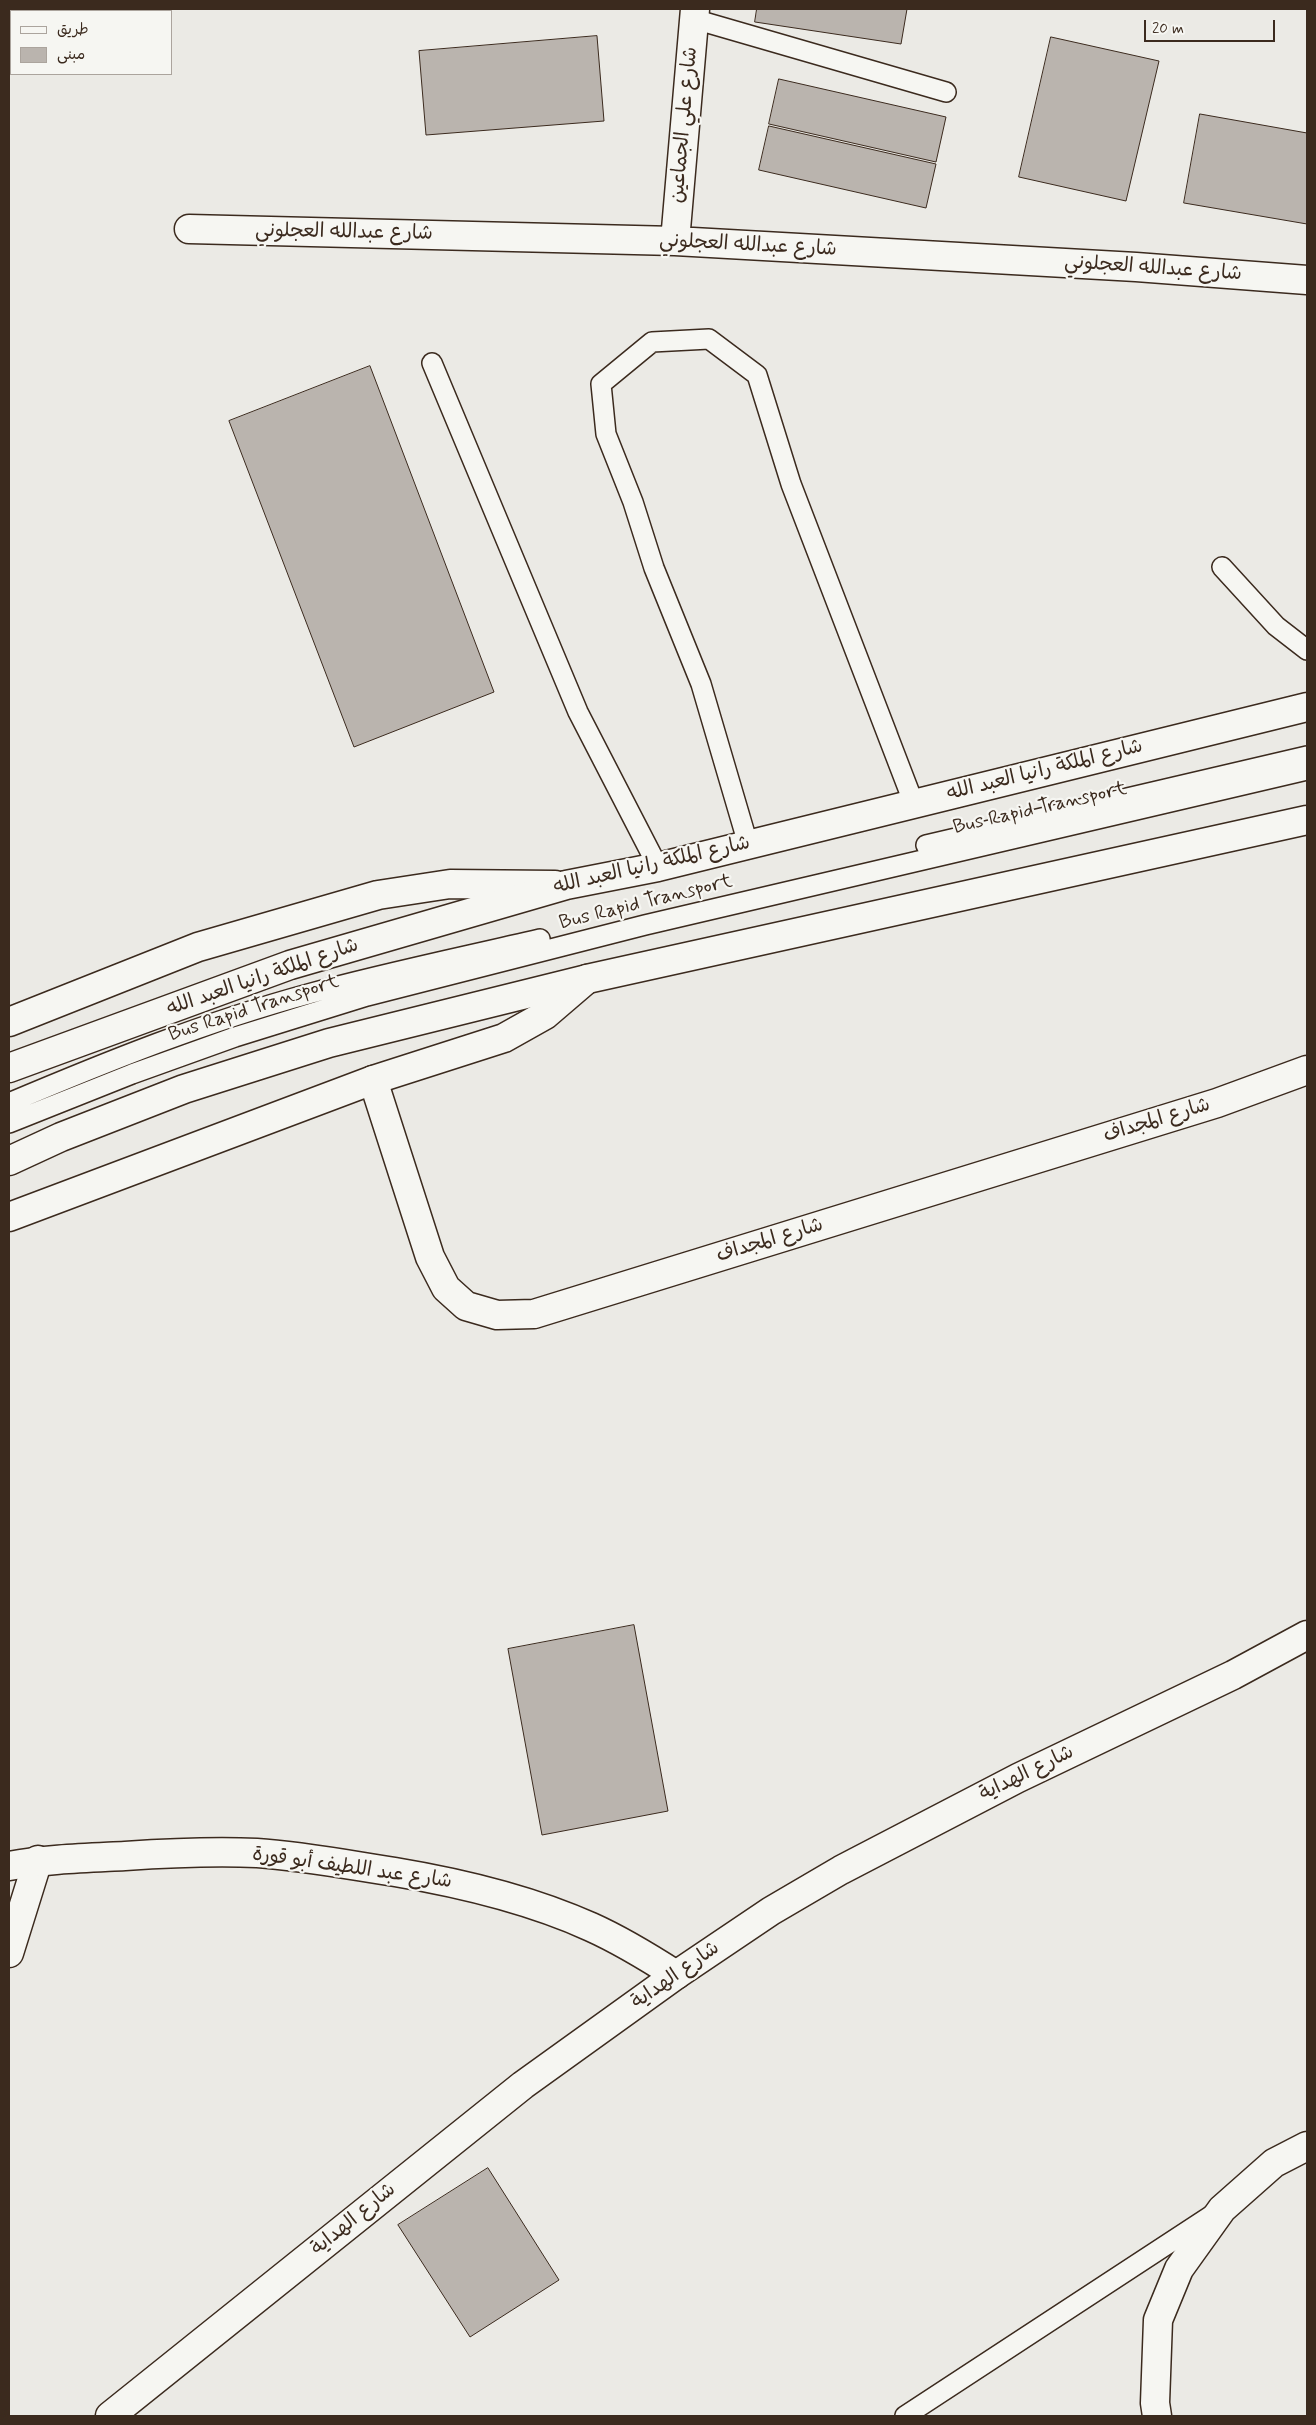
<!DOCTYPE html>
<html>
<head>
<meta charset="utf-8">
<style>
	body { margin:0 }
	#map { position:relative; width:1316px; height:2425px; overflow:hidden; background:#ebeae5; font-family:Mynerve,"Playpen Sans Arabic",sans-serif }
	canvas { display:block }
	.frame { position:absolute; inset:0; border:10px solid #3b2a1e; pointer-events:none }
	.legend { position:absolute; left:10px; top:10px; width:162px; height:65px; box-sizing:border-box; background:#f6f6f2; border:1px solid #aba49d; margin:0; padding:6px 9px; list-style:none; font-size:15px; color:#3b2a1e }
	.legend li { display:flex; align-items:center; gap:10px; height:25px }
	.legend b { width:25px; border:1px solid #aba49d }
	.scale { position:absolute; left:1144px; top:20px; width:131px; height:22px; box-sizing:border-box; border:2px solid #3b2a1e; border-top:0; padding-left:6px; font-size:15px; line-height:18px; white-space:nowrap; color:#3b2a1e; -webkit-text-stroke:4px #f6f6f2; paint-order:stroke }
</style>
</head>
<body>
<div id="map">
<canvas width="1316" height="2425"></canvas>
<div class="frame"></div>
<ul class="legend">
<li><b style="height:6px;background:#f6f6f2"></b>طريق</li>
<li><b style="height:14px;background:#bab4ae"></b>مبنى</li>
</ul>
<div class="scale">20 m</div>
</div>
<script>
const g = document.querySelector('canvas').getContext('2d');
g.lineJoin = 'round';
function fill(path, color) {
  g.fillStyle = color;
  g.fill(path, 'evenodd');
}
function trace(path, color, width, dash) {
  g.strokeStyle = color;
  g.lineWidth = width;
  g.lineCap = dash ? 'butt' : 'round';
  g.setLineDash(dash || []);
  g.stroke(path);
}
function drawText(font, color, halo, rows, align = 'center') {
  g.font = font + ' Mynerve,"Playpen Sans Arabic",sans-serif';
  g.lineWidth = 4.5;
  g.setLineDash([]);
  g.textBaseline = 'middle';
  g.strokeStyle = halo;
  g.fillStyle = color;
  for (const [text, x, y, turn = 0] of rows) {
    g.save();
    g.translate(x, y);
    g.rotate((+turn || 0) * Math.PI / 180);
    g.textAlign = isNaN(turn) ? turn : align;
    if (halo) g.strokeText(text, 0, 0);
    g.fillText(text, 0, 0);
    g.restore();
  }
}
const building = new Path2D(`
	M757 9H907L901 44 755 22Z
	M597 36 604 121 426 135 419 51Z
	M1051 37 1159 61 1126 201 1019 177Z
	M779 79 946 117 936 162 769 124Z
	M1200 114 1307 133V224L1184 203Z
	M769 126 936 164 926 208 759 170Z
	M370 366 494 692 354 747 229 421Z
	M634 1625 668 1811 542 1835 508 1649Z
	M488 2168 559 2280 470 2337 398 2225Z`);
const lane = new Path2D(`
	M694 19 946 92
	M432 363 578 712 658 867
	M1222 567 1276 626 1307 650
	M748 844 701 684 654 568 633 502 606 434 601 384 652 342 709 339 757 375 791 484 914 804
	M926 845 1307 756
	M9 1103C106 1062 205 1022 308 994 385 973 463 957 540 939
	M9 1123 132 1074 235 1037 367 996 645 925 1307 770
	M905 2416 1212 2215`);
const street = new Path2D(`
	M189 229 675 241 1136 267 1307 280
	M675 241 695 9
	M373 1080 430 1257 446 1288 466 1306 497 1315 534 1314 1217 1103 1307 1070
	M9 1953 38 1860
	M676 1975 771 1911 841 1870 1018 1778 1233 1675 1307 1635
	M1157 2416 1155 2403 1158 2320 1179 2269 1222 2209 1274 2163 1307 2146`);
const secondary = new Path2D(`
	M9 1022 198 947 378 895 450 884 555 885
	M9 1217 373 1080 504 1038 545 1015 587 979
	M9 1866C47 1859 86 1858 125 1856 169 1853 213 1851 257 1853 303 1856 349 1865 395 1872 461 1883 529 1899 591 1927 620 1940 648 1957 676 1975L523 2085 110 2416`);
const primary = new Path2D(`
	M9 1068 290 965 566 885 658 867 1307 707
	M9 1161 61 1137 184 1089 329 1043 587 979 1307 820`);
const streetNames = [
	["شارع علي الجماعين",685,125,-85],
	["شارع عبدالله العجلوني",344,233,1],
	["شارع عبدالله العجلوني",748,246,3],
	["شارع عبدالله العجلوني",1153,269,4],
	["شارع الملكة رانيا العبد الله",1045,771,-14],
	["Bus Rapid Transport",1040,809,-13],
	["شارع الملكة رانيا العبد الله",652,866,-13],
	["Bus Rapid Transport",646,903,-14],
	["شارع الملكة رانيا العبد الله",263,978,-19],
	["Bus Rapid Transport",254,1009,-18],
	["شارع المجداف",1157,1121,-17],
	["شارع المجداف",770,1241,-17],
	["شارع الهداية",1027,1774,-26],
	["شارع عبد اللطيف أبو قورة",352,1869,8],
	["شارع الهداية",676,1976,-35],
	["شارع الهداية",354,2220,-39]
];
fill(building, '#bab4ae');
trace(building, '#3b2a1e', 1);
trace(lane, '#3b2a1e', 22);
trace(street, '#3b2a1e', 31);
trace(secondary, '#3b2a1e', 31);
trace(primary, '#3b2a1e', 31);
trace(lane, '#f6f6f2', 19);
trace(street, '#f6f6f2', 28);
trace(secondary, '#f6f6f2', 28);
trace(primary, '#f6f6f2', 28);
drawText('20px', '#3b2a1e', '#f6f6f2', streetNames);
</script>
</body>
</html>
